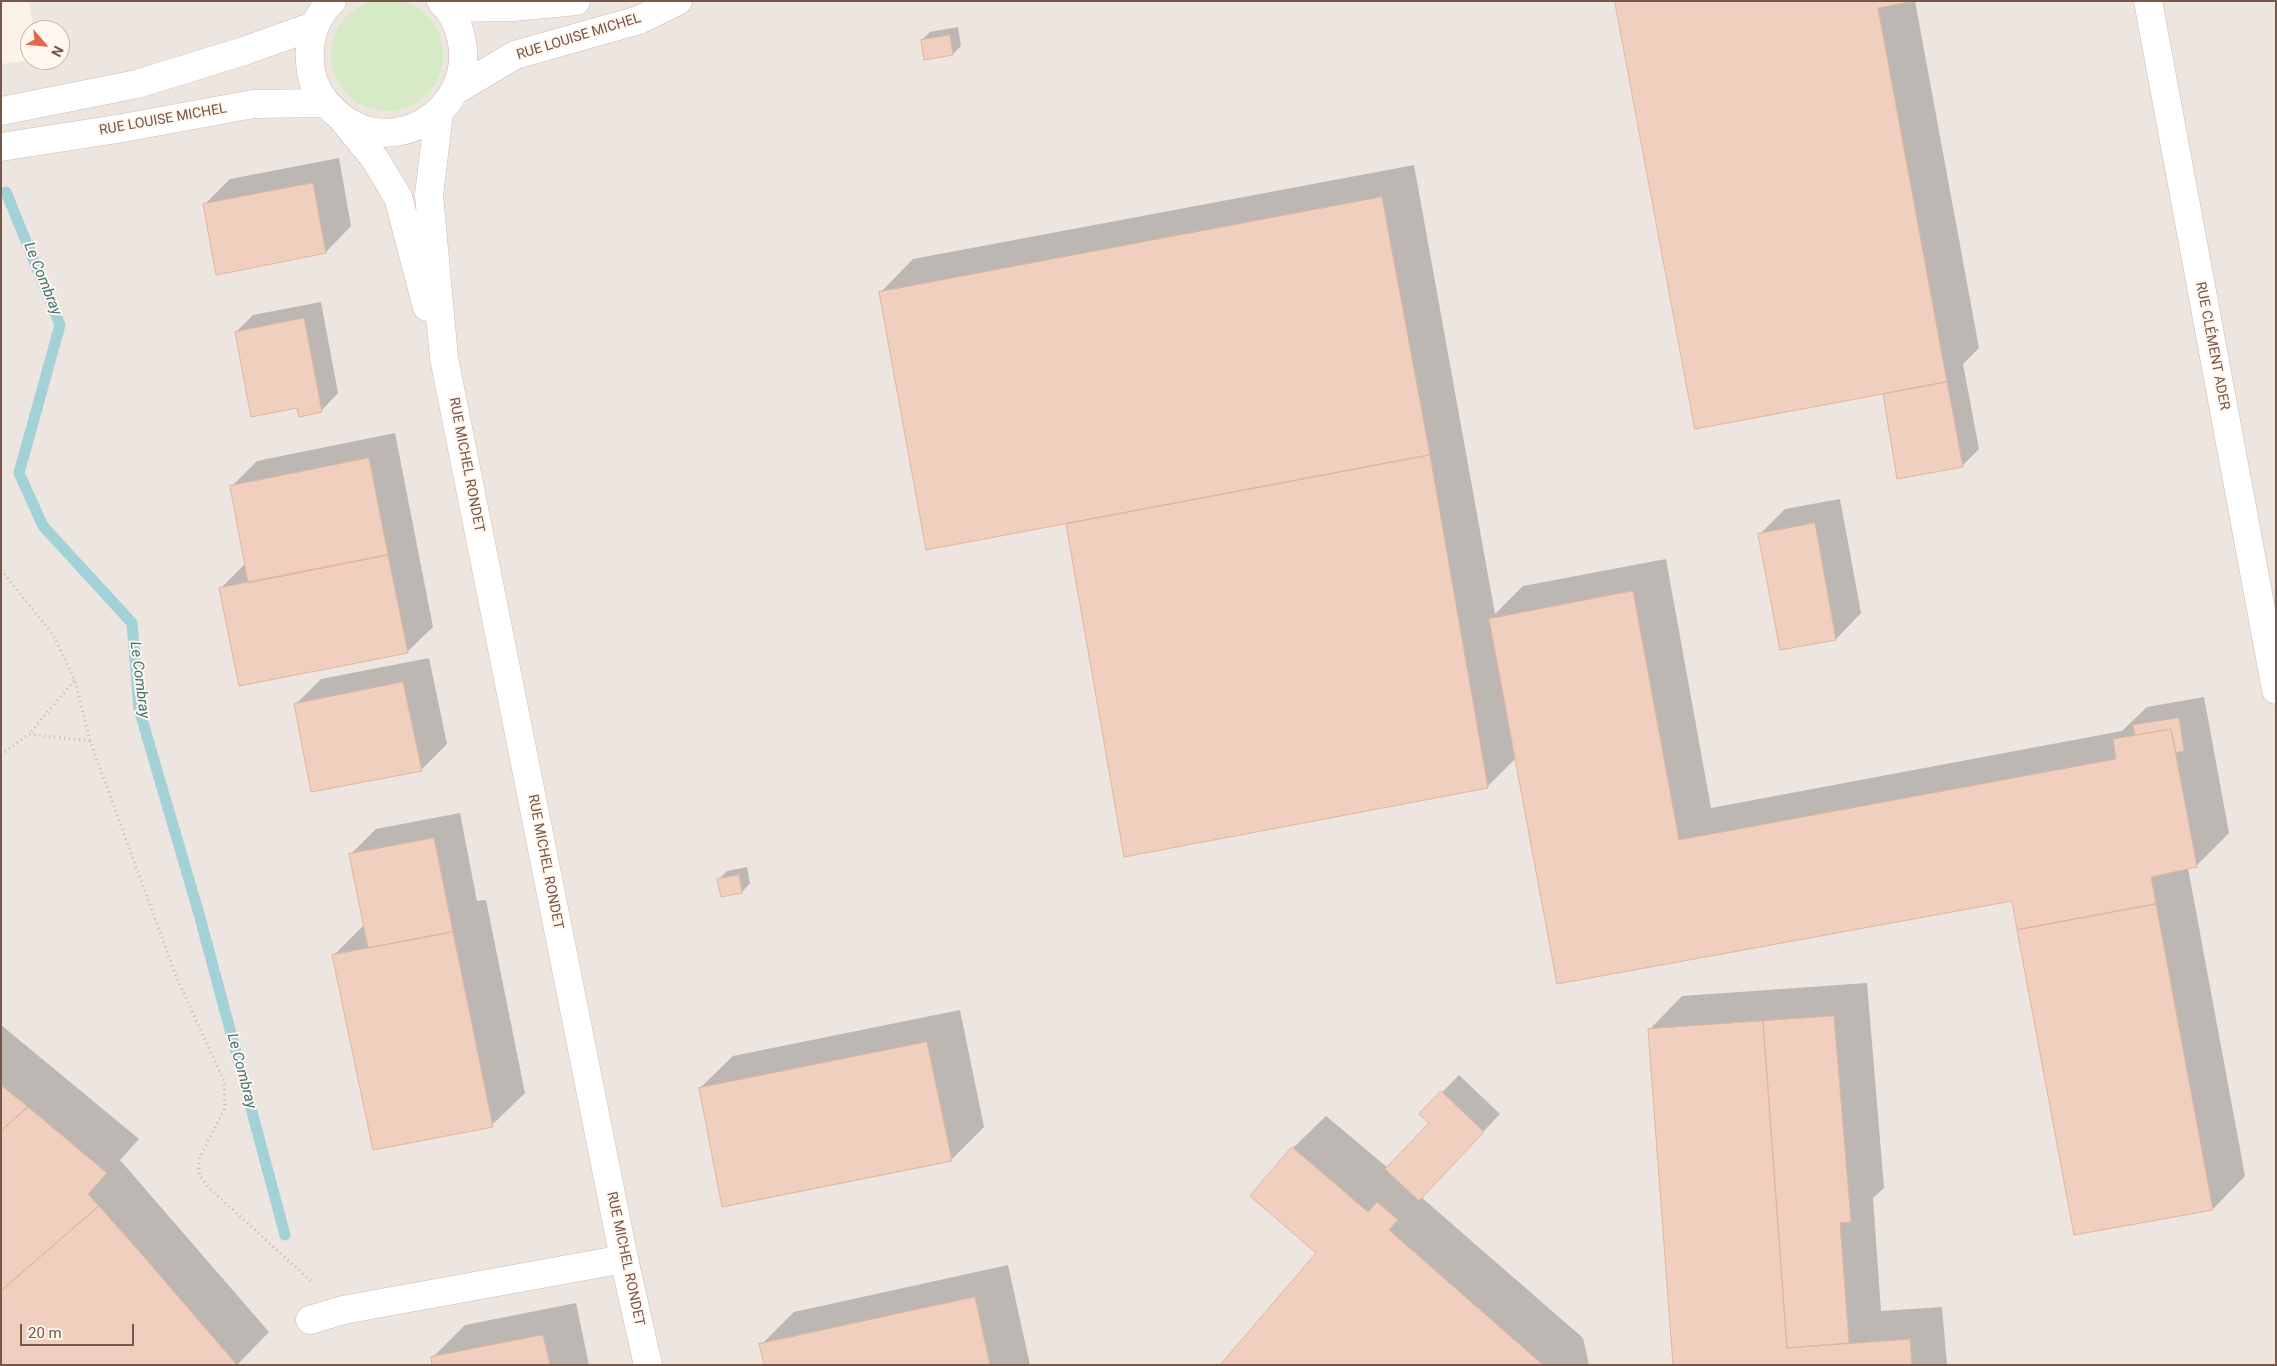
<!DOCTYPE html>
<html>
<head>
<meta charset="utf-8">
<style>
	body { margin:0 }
	#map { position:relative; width:2277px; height:1366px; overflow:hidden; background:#fcf2e7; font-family:Roboto,sans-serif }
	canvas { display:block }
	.frame { position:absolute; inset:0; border:2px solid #75574b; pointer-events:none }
	.north { position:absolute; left:20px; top:20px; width:50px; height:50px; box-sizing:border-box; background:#fff6ed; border:1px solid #c8b6ac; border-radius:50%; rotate:117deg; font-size:14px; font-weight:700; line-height:20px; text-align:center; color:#75574b }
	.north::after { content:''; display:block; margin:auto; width:18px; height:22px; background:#e3664e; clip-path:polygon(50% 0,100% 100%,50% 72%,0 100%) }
	.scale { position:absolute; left:20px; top:1324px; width:114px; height:22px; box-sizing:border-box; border:2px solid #75574b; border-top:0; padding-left:6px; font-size:15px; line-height:18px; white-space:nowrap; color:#75574b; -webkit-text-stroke:4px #fff6ed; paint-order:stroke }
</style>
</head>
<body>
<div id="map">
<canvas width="2277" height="1366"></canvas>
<div class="frame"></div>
<div class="north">N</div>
<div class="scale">20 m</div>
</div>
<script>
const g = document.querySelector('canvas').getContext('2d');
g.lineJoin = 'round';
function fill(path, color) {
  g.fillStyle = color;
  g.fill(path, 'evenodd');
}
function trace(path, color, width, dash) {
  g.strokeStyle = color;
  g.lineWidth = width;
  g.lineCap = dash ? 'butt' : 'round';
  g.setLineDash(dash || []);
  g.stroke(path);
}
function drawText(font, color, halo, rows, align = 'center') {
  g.font = font + ' Roboto,sans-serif';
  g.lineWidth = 4;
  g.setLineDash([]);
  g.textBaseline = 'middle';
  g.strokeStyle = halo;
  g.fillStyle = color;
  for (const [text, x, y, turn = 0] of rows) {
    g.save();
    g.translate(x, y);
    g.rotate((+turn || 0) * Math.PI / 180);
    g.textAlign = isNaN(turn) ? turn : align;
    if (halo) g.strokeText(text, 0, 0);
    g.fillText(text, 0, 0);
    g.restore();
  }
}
const industrial = new Path2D(`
	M29 1H2276V1365H1V64L31 60H60V30H34Z`);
const green = new Path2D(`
	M331 55a56 56 0 1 1 112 0a56 56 0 1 1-112 0Z`);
const shadow = new Path2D(`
	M1617 1H1915L1979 348 1963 364 1979 449 1962 466 1884 395 1887 392Z
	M958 27 961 46 953 54 922 40 930 32Z
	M339 158 351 226 326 252 217 273 204 205 230 179Z
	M1414 165 1495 614 1523 586 1666 559 1711 808 2122 731 2147 707 2204 697 2229 833 2196 866 2188 868 2245 1176 2213 1209 2013 900 1558 983 1516 758 1487 787 1125 856 1067 522 881 292 913 259Z
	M321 302 338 393 321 411 298 407 236 332 253 315Z
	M395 433 433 627 407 652 221 588 246 563 232 486 257 461Z
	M1840 499 1861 613 1836 639 1781 649 1760 534 1785 509Z
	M429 658 447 744 421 770 296 704 321 679Z
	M460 813 477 901 486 900 525 1093 492 1125 334 955 364 925 351 854 376 829Z
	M747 867 750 883 742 892 719 879 727 871Z
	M1867 983 1884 1188 1873 1198 1881 1311 1942 1307 1947 1365H1674L1650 1029 1682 996Z
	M960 1010 984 1127 951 1160 700 1088 733 1056Z
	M1 1025 139 1139 120 1160 269 1332 237 1365H1Z
	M1459 1075 1500 1114 1421 1197 1583 1338 1589 1365H1222L1318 1252 1293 1148 1326 1116 1388 1168 1431 1123 1421 1114Z
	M1008 1265 1030 1365H765L761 1345 794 1312Z
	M576 1303 589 1365H434L432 1358 465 1325Z`);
const stream = new Path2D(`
	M6 192 60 325 19 473 43 526 132 623 139 709 199 914 285 1235`);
const building = new Path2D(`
	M1615 1H1914L1878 8 1947 382 1695 429Z
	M950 35 953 55 924 60 921 40Z
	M313 183 326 253 216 275 203 204Z
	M1382 197 1430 455 926 550 879 292Z
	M304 318 322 412 299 417 297 408 251 417 235 332Z
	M1947 382 1963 467 1897 479 1883 394Z
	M1430 455 1488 788 1124 857 1066 524Z
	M369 458 388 555 248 583 230 486Z
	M1815 523 1836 640 1780 650 1758 534Z
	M388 555 408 653 239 686 219 588Z
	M1633 591 1679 840 2116 759 2113 739 2171 729 2197 867 2151 877 2156 904 2017 930 2012 901 1557 984 1489 619Z
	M403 682 422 771 311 792 294 704Z
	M2179 718 2184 751 2176 753 2171 729 2135 735 2133 725Z
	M434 838 453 932 368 948 349 854Z
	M739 875 742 893 721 897 717 879Z
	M2156 904 2213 1210 2074 1235 2017 930Z
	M453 932 493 1127 373 1150 332 955Z
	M1834 1016 1851 1222 1840 1223 1849 1343 1787 1348 1763 1021Z
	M1763 1021 1787 1348 1910 1339 1912 1365H1673L1648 1029Z
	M927 1042 952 1161 722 1207 699 1088Z
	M1 1085 28 1107 1 1131Z
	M1441 1091 1484 1132 1419 1201 1385 1169 1429 1123 1419 1114Z
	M28 1107 107 1173 88 1194 99 1206 1 1291V1131Z
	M1292 1147 1368 1212 1377 1202 1398 1220 1389 1230 1543 1365H1220L1316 1253 1250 1196Z
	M99 1206 145 1258 237 1365H1V1291Z
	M975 1297 990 1365H764L759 1344Z
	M543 1335 550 1365H432L431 1357Z`);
const path = new Path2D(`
	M1 570 54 636 75 681 90 741 176 976 224 1081 225 1108 199 1159V1174L209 1188 313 1283
	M74 681 29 734 90 741
	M1 755 29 734`);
const street = new Path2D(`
	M2148 1 2276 690
	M448 8 513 7 576 1
	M456 90 515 55 639 20 678 1
	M1 111 137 84 244 51 314 26
	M1 147 123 128 253 104 325 103
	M310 1320 343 1310 624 1259`);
const secondary = new Path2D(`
	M332 1C312 20 307 45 311 71 313 87 323 101 335 112 391 164 478 110 461 37 458 23 451 11 441 1
	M439 113 429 195 444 358 624 1259 648 1365
	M344 121 375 159 398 197 427 307`);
const streetNames = [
	["RUE LOUISE MICHEL",579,37,-17],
	["RUE LOUISE MICHEL",163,120,-10],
	["RUE CLÉMENT ADER",2212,346,79],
	["RUE MICHEL RONDET",466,465,79],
	["RUE MICHEL RONDET",545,862,79],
	["RUE MICHEL RONDET",625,1259,78]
];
const waterNames = [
	["Le Combray",42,279,68],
	["Le Combray",139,680,83],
	["Le Combray",241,1071,75]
];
fill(industrial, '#ece5e0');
fill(green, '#d6eac5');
fill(shadow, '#0003');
trace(stream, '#a2d2d7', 11);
fill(building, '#f1cfbf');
trace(building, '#e3b59f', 1);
trace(street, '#d0bbaf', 29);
trace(secondary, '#d2bbad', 29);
trace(path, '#d6b2a2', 3, [1, 4]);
trace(street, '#fff', 28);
trace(secondary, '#fff', 28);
drawText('14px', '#75574b', '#fff6ed', streetNames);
drawText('italic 15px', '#40747a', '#fff6ed', waterNames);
</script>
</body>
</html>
